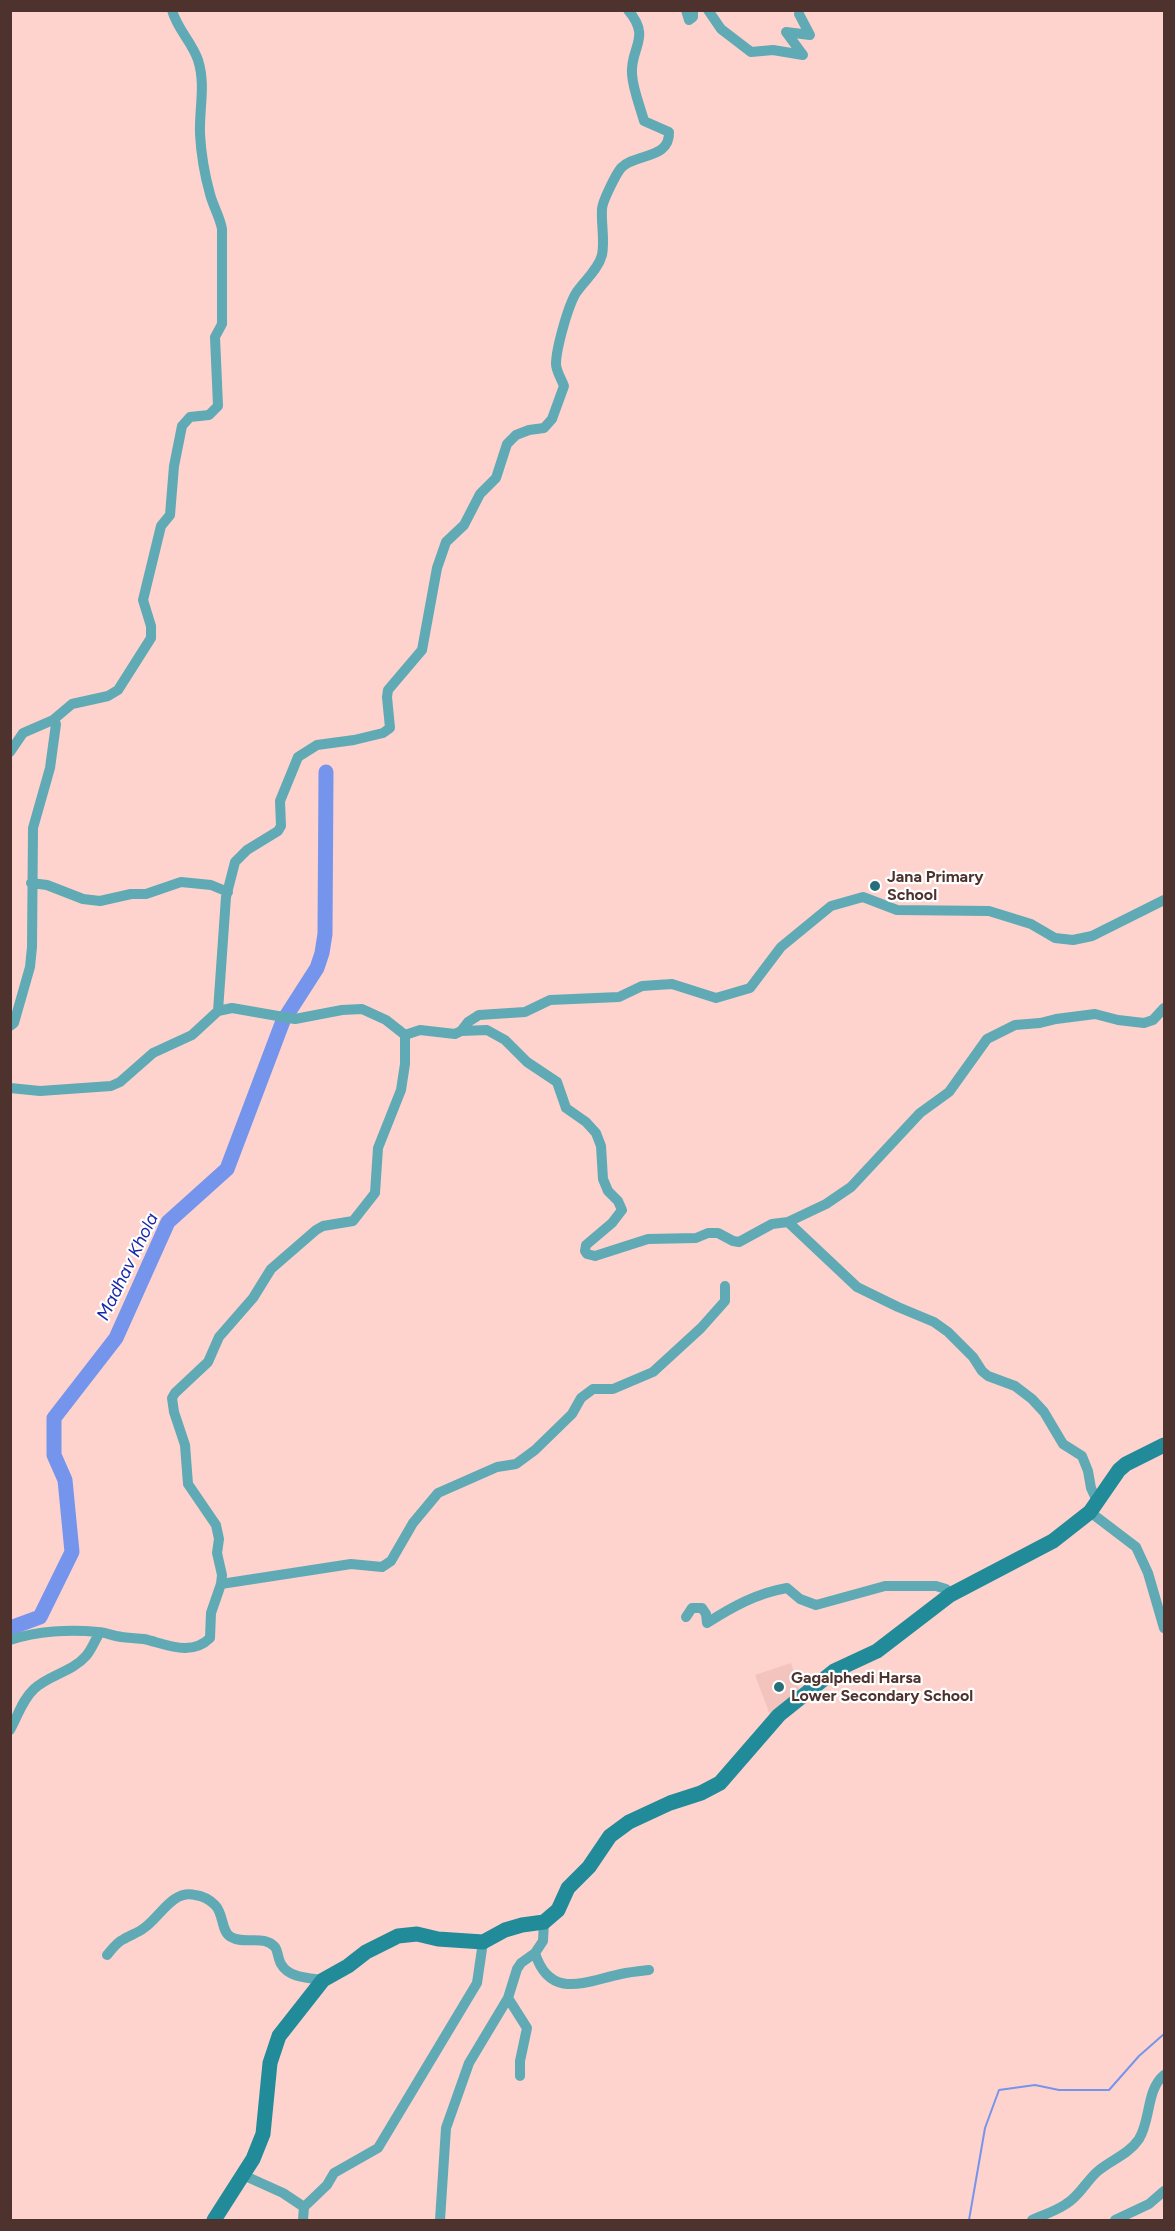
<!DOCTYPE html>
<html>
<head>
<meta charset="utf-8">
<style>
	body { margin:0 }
	#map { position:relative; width:1175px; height:2231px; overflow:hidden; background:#fed3cd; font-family:Figtree,sans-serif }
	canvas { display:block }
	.frame { position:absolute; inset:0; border:12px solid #4d322e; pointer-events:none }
</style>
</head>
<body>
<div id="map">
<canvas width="1175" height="2231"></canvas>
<div class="frame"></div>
</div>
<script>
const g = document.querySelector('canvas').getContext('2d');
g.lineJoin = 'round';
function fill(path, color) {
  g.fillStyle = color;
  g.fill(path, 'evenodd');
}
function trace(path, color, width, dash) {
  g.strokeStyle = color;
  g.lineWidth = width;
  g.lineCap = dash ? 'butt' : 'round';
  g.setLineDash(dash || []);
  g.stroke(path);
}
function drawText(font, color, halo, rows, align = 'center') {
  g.font = font + ' Figtree,sans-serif';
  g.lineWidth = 4.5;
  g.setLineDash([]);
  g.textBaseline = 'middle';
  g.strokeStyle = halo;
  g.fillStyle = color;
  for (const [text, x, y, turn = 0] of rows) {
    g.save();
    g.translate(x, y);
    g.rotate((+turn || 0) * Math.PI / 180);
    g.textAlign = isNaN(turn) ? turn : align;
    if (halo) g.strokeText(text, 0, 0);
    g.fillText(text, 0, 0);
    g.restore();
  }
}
const built = new Path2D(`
	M791 1663 801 1694 770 1715 755 1675Z`);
const stream = new Path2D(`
	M969 2220 985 2128 999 2090 1035 2085 1059 2090H1109L1139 2056 1164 2034`);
const river = new Path2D(`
	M10 1628 40 1617 72 1552 65 1480 54 1455V1418L116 1338 168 1222 227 1169 283 1021 317 968 322 953 325 934 326 772`);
const street = new Path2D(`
	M686 10 689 20 693 17V10
	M708 10 721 29 751 52 773 50 803 55 786 32 810 35 799 14
	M10 752 23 733 53 720 72 704 108 696 118 690 151 638V626L143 600 161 526 170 515 174 466 182 426 190 417 209 415 218 406 215 337 222 324V229C220 217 213 206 210 194 205 176 201 153 200 134 199 109 206 85 198 60 192 42 177 29 172 10
	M31 883 47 885 83 899 100 901 131 894H146L181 882 211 885 228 892
	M218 1011 226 897 235 862 247 850 278 831 281 826 280 801 298 757 317 745 354 740 383 733 390 728 387 697 388 690 422 650 437 568 446 542 464 525 480 494 496 478 507 444 516 435 529 430 544 428 552 419 564 386C562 380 556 371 556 364 556 349 568 306 576 293 584 281 598 270 602 255 605 240 601 224 602 209 602 202 616 174 621 168 635 153 670 160 669 132L644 121C640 106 633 90 632 74 630 47 652 38 628 10
	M10 1026 14 1023 30 967 32 947 33 828 50 768 56 724 53 720
	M461 1031 468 1022 479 1015 525 1012 550 1000 619 997 642 986 672 984 716 998 750 988 781 947 831 906 863 897 897 910 989 911 1031 924 1055 938 1073 940 1092 936 1164 900
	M10 1088 40 1091 111 1086 120 1082 153 1053 192 1035 218 1011 232 1008 295 1019 342 1010 362 1009 386 1020 405 1035 420 1030 455 1034 461 1031 487 1030 505 1040 527 1062 557 1082 566 1108 586 1122 596 1133 601 1146 603 1179 608 1191 618 1201 622 1210 612 1223 586 1245 585 1251 587 1254 595 1256 648 1239 696 1238 708 1233H718L733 1241 739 1242 772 1224 788 1222 826 1204 851 1187 920 1113 949 1092 987 1039 1015 1025 1040 1023 1056 1019 1095 1014 1118 1020 1144 1023 1153 1020 1164 1008
	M788 1222 857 1287 898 1307 934 1322 948 1332 973 1357 982 1371 988 1376 1015 1386 1032 1399 1044 1412 1063 1444 1082 1456 1088 1471 1091 1488 1097 1501
	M1090 1512 1136 1547 1148 1573 1164 1628
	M221 1584 222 1575 217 1553 219 1539 216 1525 188 1484 185 1445 174 1412 172 1398 175 1393 208 1362 219 1337 253 1298 271 1269 316 1230 323 1226 353 1221 375 1193 378 1148 401 1090 405 1064V1035
	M686 1617 692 1608H702L706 1614 707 1623C732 1607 757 1593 787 1588L800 1599 816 1605 885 1586H936L946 1589 950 1595
	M10 1640C37 1631 70 1629 98 1632 104 1632 110 1635 116 1636 125 1638 135 1638 144 1639 166 1644 191 1657 210 1638L211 1613 221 1584 351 1564 382 1567 391 1561 413 1523 438 1493 497 1467 516 1464 535 1450 572 1414 581 1398 593 1389H613L653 1372 701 1328 725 1301V1286
	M10 1730C18 1716 22 1700 34 1689 49 1675 72 1672 86 1656 92 1649 95 1640 100 1632
	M535 1953C550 2001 587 1981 621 1974 630 1972 640 1971 649 1970
	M107 1955C112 1949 117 1942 124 1939 130 1935 138 1933 144 1928 160 1917 173 1889 195 1895 203 1896 210 1900 215 1905 224 1914 221 1932 231 1937 244 1945 264 1934 275 1947 278 1951 278 1959 281 1964 289 1978 308 1978 323 1980
	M508 1998 527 2028 520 2061V2076
	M243 2175 283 2193 304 2207
	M303 2220 304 2207 327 2185 334 2173 378 2148 477 1983 483 1942
	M440 2220 446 2128 469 2063 508 1998 517 1969 521 1963 535 1953 543 1941 544 1922
	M1032 2220C1043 2215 1056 2211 1066 2204 1079 2197 1087 2180 1098 2171 1111 2160 1129 2154 1139 2139 1151 2120 1146 2090 1164 2075
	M1115 2220 1149 2204 1164 2191`);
const secondary = new Path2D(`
	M214 2220 253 2159 263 2134 270 2063 279 2036 323 1980 348 1966 366 1952 398 1936 417 1934 438 1939 483 1942 505 1930 522 1925 544 1922 558 1910 568 1888 589 1867 610 1836 629 1822 670 1803 701 1793 720 1783 779 1715 834 1671 877 1651 950 1595 1053 1541 1090 1512 1119 1470 1126 1464 1164 1445`);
const markers = [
	[875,886,6,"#276f79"],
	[779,1687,6,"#276f79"]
];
const poiNames = [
	["Jana Primary",887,877],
	["School",887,895],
	["Gagalphedi Harsa",791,1678],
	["Lower Secondary School",791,1696]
];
const waterNames = [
	["Madhav Khola",128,1267,-64]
];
fill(built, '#f3c4bd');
trace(stream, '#7595ed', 2);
trace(river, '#7595ed', 15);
trace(street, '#5faab5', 10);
trace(secondary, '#228b99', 15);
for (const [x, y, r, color] of markers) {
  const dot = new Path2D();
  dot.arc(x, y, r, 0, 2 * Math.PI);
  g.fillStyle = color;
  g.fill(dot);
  trace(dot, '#fff', 2);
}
drawText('bold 16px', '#4d322e', '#fff', poiNames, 'left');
drawText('italic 18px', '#1a29a9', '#fff', waterNames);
</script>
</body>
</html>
